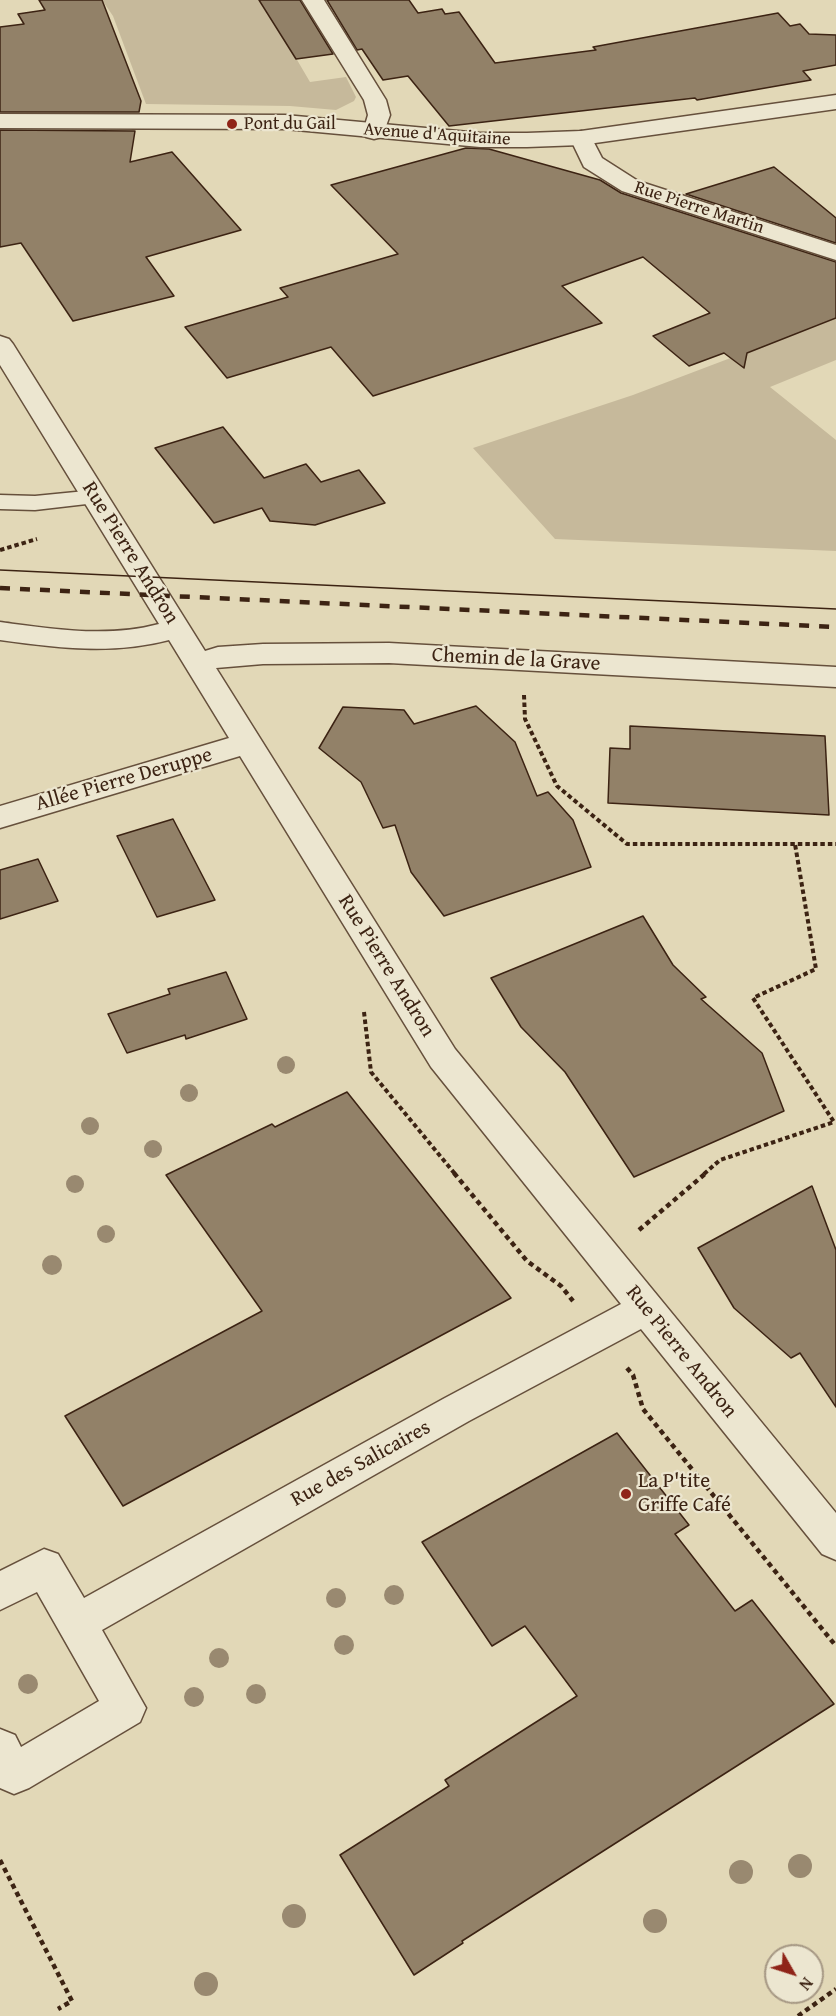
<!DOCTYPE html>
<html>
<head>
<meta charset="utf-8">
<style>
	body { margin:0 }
	#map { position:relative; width:836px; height:2016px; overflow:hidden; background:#e2d8b7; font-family:"Gentium Book Plus",serif }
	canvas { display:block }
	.north { position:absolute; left:764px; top:1944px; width:60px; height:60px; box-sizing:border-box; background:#ece6d0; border:2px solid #a69884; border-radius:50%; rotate:129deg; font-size:16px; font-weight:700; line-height:24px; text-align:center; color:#3c2313 }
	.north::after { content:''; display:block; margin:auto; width:21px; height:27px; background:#8f2418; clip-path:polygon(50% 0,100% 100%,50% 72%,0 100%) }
</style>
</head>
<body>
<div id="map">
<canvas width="836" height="2016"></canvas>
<div class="north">N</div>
</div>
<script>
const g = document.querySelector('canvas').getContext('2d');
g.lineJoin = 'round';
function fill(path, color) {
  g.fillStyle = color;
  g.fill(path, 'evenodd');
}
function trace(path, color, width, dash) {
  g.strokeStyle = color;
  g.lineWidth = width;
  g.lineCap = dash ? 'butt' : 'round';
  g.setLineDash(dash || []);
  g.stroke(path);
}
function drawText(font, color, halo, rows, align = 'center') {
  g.font = font + ' "Gentium Book Plus",serif';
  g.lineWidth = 4.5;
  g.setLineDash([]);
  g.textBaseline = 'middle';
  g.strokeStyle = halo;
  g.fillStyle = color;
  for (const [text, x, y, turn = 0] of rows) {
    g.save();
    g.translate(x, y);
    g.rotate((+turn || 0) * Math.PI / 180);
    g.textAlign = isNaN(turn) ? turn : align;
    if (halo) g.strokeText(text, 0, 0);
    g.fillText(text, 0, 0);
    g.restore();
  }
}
const green = new Path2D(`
	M102 0H299L318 30 283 36 310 82 346 77 356 97 354 101 336 110 290 106 146 104 113 16Z
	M836 318V360L770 387 836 440V551L555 539 473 448 633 395Z`);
const building = new Path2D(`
	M39 0H102L141 101 139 112H0V27L24 24 18 14 45 10Z
	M259 0H300L333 54 296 59Z
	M327 0H409L418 13 442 9 445 14 459 12 495 63 596 50 593 47 778 13 790 26 800 24 809 34 836 35V65L803 71 811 80 697 100 695 98 449 126 408 76 383 80 362 49 357 50Z
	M0 130 135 131 130 162 172 152 241 230 146 257 174 296 73 321 21 243 0 247Z
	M466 148 489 149 600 180 621 193 836 262V318L747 353 744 368 724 353 689 366 653 336 710 313 643 257 562 286 602 323 373 396 331 347 227 378 185 327 288 297 280 288 398 254 331 185Z
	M774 167 836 218V243L686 194Z
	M223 427 264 478 306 464 321 482 359 470 385 503 315 525 270 521 262 508 214 523 155 448Z
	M476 706 515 742 537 796 548 792 573 820 591 867 444 916 411 872 395 825 383 828 361 782 319 748 343 707 404 710 414 724Z
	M630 726 825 736 829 815 608 803 610 748 630 749Z
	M173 819 215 900 157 917 117 836Z
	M38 859 58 901 0 919V870Z
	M643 916 673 965 706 997 701 999 762 1053 784 1111 634 1177 565 1072 521 1027 491 978Z
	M226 972 247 1019 186 1039 185 1035 127 1053 108 1014 170 994 168 989Z
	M347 1092 511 1298 123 1506 65 1416 262 1311 166 1175 272 1124 275 1127Z
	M812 1186 836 1250V1407L800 1353 791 1358 734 1308 698 1248Z
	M617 1433 689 1525 675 1534 735 1611 752 1600 834 1704 462 1941 463 1943 414 1975 340 1855 449 1786 445 1780 577 1696 525 1626 492 1646 422 1542Z`);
const pathFar1 = new Path2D(`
	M0 550 37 539
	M524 695 525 719 557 786 627 844H836
	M364 1012 371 1072 455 1174
	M704 1174 720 1160 834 1122 753 998 816 969 795 844`);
const path = new Path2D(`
	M454 1173 527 1261 561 1286 573 1301
	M639 1230 706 1173
	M627 1368 633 1375 643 1409 836 1646
	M0 1860 72 2001 58 2009
	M798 2016 836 1989`);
const service = new Path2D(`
	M96 490 104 492 107 497 104 502 35 510 0 509V495L35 496Z`);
const minor = new Path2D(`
	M302 0H324L386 100 390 115 382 137 374 139 366 137 363 132 368 115 364 100Z
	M581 131 589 133 602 158 638 181 836 245V260L622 191 584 167 570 138 573 133Z
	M0 336 9 339 13 344 205 651 218 647 263 644 389 643 836 667V687L389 663 263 664 216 668 455 1049 836 1513V1560L822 1554 641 1329 469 1421 102 1630 146 1708 140 1722 29 1788 14 1794 0 1788V1729L15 1735 21 1747 99 1701 37 1592 0 1610V1571L44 1549 58 1554 84 1598 443 1399 621 1304 431 1067 240 756 0 828V806L229 738 169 640C112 655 58 648 0 640V622C53 629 107 638 159 624L0 365Z`);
const tertiary = new Path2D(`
	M836 95V109L581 145 527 147H480L285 129 0 128V114L285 115 480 133H527L581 131Z`);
const tram = new Path2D(`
	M0 570 836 609`);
const rail = new Path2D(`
	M0 588 836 627`);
const trees = [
	[286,1065,9],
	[189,1093,9],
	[90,1126,9],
	[153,1149,9],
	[75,1184,9],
	[106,1234,9],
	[52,1265,10],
	[394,1595,10],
	[336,1598,10],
	[344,1645,10],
	[219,1658,10],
	[28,1684,10],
	[256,1694,10],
	[194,1697,10],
	[800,1866,12],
	[741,1872,12],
	[294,1916,12],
	[655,1921,12],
	[206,1984,12]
];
const markers = [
	[232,124,6,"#8f2418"],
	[626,1494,6,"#8f2418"]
];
const farPoinames = [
	["Pont du Gail",244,124]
];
const farStreetnames = [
	["Avenue d'Aquitaine",437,135,4],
	["Rue Pierre Martin",699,208,18]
];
const streetNames = [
	["Rue Pierre Andron",130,553,58],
	["Chemin de la Grave",516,660,3],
	["Allée Pierre Deruppe",124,780,-16],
	["Rue Pierre Andron",386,966,58],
	["Rue Pierre Andron",681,1352,51],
	["Rue des Salicaires",361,1464,-29]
];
const poiNames = [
	["La P'tite",638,1482],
	["Griffe Café",638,1506]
];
fill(green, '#c6b99b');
fill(building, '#928168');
trace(building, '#3c2313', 1.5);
trace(service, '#66503c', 3);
trace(minor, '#66503c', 3);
trace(tertiary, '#66503c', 3);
trace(pathFar1, '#3c2313', 4, [4.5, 3]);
trace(path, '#3c2313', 4.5, [5, 4]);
fill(service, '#ece6d0');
fill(minor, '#ece6d0');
fill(tertiary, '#ece6d0');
trace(tram, '#3c2313', 1.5);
trace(rail, '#3c2313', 4.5, [10, 10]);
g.fillStyle = '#998970';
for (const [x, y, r] of trees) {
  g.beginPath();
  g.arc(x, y, r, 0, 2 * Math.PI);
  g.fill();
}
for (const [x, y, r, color] of markers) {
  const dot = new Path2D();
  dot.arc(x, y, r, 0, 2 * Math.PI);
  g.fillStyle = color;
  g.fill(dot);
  trace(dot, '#ece6d0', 2);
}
drawText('18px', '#3c2313', '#ece6d0', farPoinames, 'left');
drawText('18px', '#3c2313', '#ece6d0', farStreetnames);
drawText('21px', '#3c2313', '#ece6d0', streetNames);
drawText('21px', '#3c2313', '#ece6d0', poiNames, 'left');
</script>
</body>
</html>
